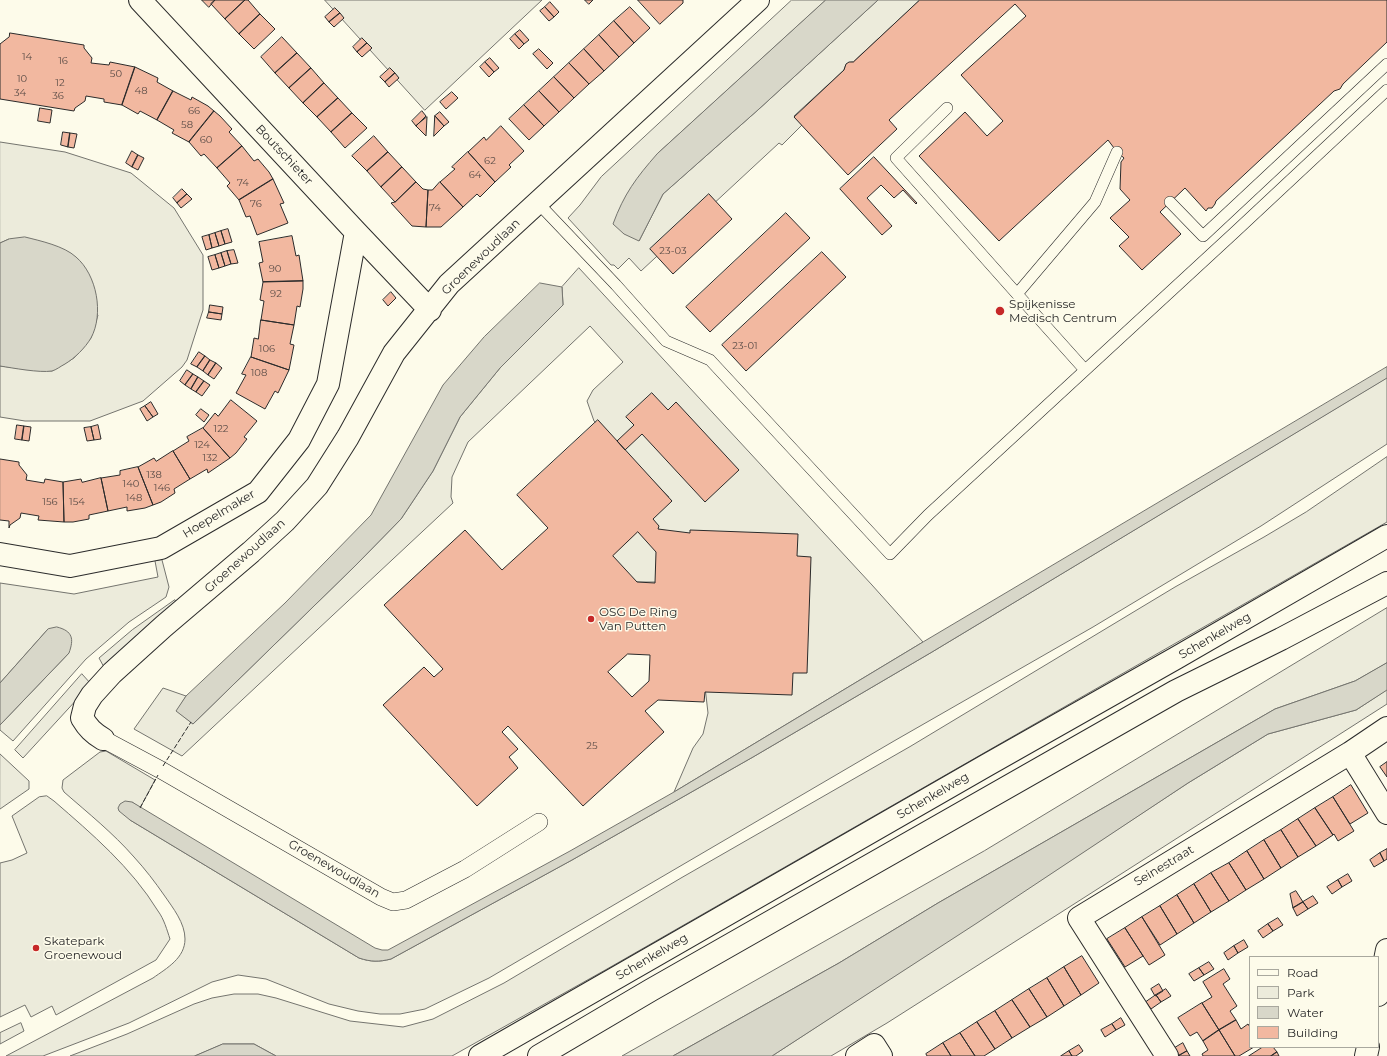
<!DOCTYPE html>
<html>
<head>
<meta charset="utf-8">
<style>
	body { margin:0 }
	#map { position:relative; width:1387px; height:1056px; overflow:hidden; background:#fdfbea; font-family:Montserrat,sans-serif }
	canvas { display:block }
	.legend { position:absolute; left:1249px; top:956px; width:130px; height:92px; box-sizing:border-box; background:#fdfbea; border:1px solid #a9a89e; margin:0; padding:5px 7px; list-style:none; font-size:12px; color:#2b2b2b }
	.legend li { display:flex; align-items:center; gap:8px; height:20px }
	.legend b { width:20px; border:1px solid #a9a89e }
</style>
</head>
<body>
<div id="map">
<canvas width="1387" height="1056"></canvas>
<ul class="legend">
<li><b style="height:5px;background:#fdfbea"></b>Road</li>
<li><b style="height:11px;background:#ecebdb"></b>Park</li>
<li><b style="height:11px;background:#d8d7c9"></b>Water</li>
<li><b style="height:11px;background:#f2b8a0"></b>Building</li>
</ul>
</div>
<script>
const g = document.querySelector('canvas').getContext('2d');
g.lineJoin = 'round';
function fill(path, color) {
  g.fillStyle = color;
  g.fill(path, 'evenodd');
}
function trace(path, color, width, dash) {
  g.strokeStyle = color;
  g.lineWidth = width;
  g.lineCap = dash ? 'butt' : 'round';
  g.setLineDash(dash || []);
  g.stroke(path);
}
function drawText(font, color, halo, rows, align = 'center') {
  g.font = font + ' Montserrat,sans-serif';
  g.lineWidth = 3;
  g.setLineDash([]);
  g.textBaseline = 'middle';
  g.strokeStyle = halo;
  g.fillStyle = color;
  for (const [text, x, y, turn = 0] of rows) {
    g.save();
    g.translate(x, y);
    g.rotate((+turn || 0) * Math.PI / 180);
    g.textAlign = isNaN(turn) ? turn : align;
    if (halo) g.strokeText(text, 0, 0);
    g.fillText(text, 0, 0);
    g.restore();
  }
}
const green = new Path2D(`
	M325 0H542L425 110Z
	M792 0H826L657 154 639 241 663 194 759 109 878 0H920L853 62C848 62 845 65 844 70L794 116 802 125 782 145 779 143 641 271 629 258 618 269 614 265H611L568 218 580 205 601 177Z
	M0 142 65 152 131 173 174 208 203 255V310L187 360 182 367 143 401 90 421H25L0 417V366L26 369 52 371 74 358 91 338 98 315 9 239 0 243Z
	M579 268 872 585 923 642 674 792 693 748 703 734 708 713 705 687 657 582H632L609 554 669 497 594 421 587 401 593 390 623 362 590 326 468 442 452 477 451 497 453 503 182 756 134 729 163 688 186 696 177 711 193 724 356 565 401 519 433 471 460 417 500 368 563 305 562 287Z
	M1387 378V444L1261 526 1093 627 894 741 489 978 425 1009 400 1014H380L358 1011 329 1004 266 979 238 975 212 982 129 1023 43 1056H6L153 978C167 968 185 958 185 939 185 923 173 908 164 895 155 882 145 869 134 857 113 833 88 813 64 792L62 788 63 780 100 752 106 751 155 780 140 808 132 802 130 820 359 958C371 962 379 962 391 959L572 860 753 757 932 652Z
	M1387 457V522L607 969 452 1056H276L254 1044H223L195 1056H70L127 1034 194 1004 212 998 234 994H258L276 998 350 1021 403 1027 433 1019 504 983 681 878 911 746 1175 587 1264 537 1306 512Z
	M162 560 169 587 166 597 129 622 86 659 13 741 0 730V725L69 653 48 629 0 683V583L74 594 158 577 155 561Z
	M175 600 177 604 105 669 99 658 132 630Z
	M1387 608V663L1355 681 1275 709 938 903 839 963 673 1056H622L984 851Z
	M82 674 91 684 23 758 15 750Z
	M1387 690V704L1060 913 887 1023 831 1056H772L1188 783 1268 734 1356 710Z
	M0 754 29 781V789L0 809Z
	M47 796 54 801C92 834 131 867 158 911 164 919 167 930 170 939L156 960 56 1015 52 1006 31 1017 25 1005 0 1017V863L12 860 27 853 12 816 39 797Z
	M21 1023 24 1031 0 1044V1033Z`);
const water = new Path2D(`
	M826 0H878L759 109 663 194 639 241 624 234 613 224C624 194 636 178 657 154Z
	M25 237C41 241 64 246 76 257 97 275 104 314 91 338 85 348 75 358 65 364 61 366 56 370 52 371 39 373 13 368 0 366V243L9 239Z
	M540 283 562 287 563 305 500 368 460 417 433 471 401 519 356 565 193 724 176 711 186 696 285 603 371 515 443 385 484 337Z
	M1387 367V378L932 652 753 757 572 860 391 959C379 962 371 962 359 958L130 820 119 811 118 808 120 804 125 801 132 802 375 948 382 950H388L570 851 674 792 923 642Z
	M57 627C73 631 74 639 69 653L0 725V683L48 629Z
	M1387 663V690L1356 710 1268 734 1188 783 977 923 772 1056H673L839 963 938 903 1275 709 1355 681Z
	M223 1044H254L276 1056H195Z`);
const building = new Path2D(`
	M202 0H215L209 7Z
	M215 0H245L225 19 211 4Z
	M245 0H248L260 14 239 34 225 19Z
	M585 0H593L589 4Z
	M638 0H683V3L660 24Z
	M920 0H1387V42L1343 84 1340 89 1334 91 1216 201 1215 204 1212 208H1208L1206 211 1185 188 1160 212 1181 234 1142 270 1119 246 1129 237 1110 218 1130 200 1120 189 1121 162 1124 158 1117 152 1108 140 999 241 919 156 965 112 987 136 1003 121 961 75 1026 16 1015 4 889 120 897 129 848 175 794 117 844 70 846 64 849 62H853Z
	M550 2 559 12 554 17 545 7Z
	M545 7 554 17 549 21 540 11Z
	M630 7 650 28 634 43 614 21Z
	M335 8 340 13 329 22 325 17Z
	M340 13 344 18 334 27 329 22Z
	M260 14 275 29 254 49 239 34Z
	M614 21 634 43 619 57 599 35Z
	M520 30 529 40 524 44 515 34Z
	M10 33 84 45V48L92 58 91 63 109 65 110 62 135 67 122 105 104 102V99L86 96 85 101 75 108 74 111 0 99V44L9 37Z
	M515 34 524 44 519 49 510 39Z
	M599 35 619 57 604 71 584 49Z
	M282 37 297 53 275 73 261 57Z
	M362 38 367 43 357 52 353 47Z
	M367 43 372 48 362 57 357 52Z
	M539 49 553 63 547 69 533 54Z
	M584 49 604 71 589 84 569 63Z
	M297 53 311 68 289 88 275 73Z
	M490 58 499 68 494 72 485 62Z
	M485 62 494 72 489 77 480 67Z
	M569 63 589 84 574 98 554 77Z
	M135 67 158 78 157 82 173 91 157 120 140 111 138 114 122 105Z
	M311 68 324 83 303 103 289 88Z
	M390 68 395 73 385 82 380 77Z
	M395 73 399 78 389 87 385 82Z
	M554 77 574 98 559 112 539 91Z
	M324 83 338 98 317 117 303 103Z
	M173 91 191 100 192 97 208 106 214 111 189 142 172 133 174 130 157 120Z
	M539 91 559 112 544 126 524 105Z
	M452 92 458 98 446 109 440 102Z
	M338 98 352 113 331 132 317 117Z
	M524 105 544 126 529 140 509 119Z
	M40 108 52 110 50 123 38 121Z
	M214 111 220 116 232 129 229 132 242 146 217 168 204 154 201 156 189 142Z
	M422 111 426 116 416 126 412 121Z
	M440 112 449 122 444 126 435 116Z
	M352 113 367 128 345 148 331 132Z
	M435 116 444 126 434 136Z
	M427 117 426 136 416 126Z
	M501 126 524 151 509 165 511 167 495 182 468 152 484 137 486 140Z
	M63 132 70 133 68 147 61 145Z
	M70 133 77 134 74 148 68 147Z
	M374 136 388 152 367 171 352 156Z
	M242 146 254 161 258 159 269 172 273 179 239 200 227 186 230 183 217 168Z
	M132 151 138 155 132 167 126 163Z
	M388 152 402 167 381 187 367 171Z
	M468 152 495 182 480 197 477 194 463 207 440 182 455 169 452 167Z
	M138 155 144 158 138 170 132 167Z
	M874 157 917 203 916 204 903 190 894 198 881 185 867 198 892 226 882 235 840 189Z
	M402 167 416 182 395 202 381 187Z
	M273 179 284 203 280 204 288 223 257 235 250 216 246 217 239 200Z
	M416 182 423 189 428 190 426 227 412 226 391 203 395 202Z
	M440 182 463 207 441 227H426L428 190H432Z
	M182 189 187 194 177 203 173 198Z
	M187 194 192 199 181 208 177 203Z
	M709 194 732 219 673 274 650 249Z
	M786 213 810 238 710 332 686 307Z
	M228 229 232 242 225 244 221 231Z
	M221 231 225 244 219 246 215 233Z
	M215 233 219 246 212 248 209 235Z
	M209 235 212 248 206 250 202 237Z
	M292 236 296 256 299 255 303 281 263 282 259 263 263 262 259 242Z
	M234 250 238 263 231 264 227 251Z
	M227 251 231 264 225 266 221 253Z
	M822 252 846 277 746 371 722 345Z
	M221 253 225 266 219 268 215 255Z
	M215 255 219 268 212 270 208 257Z
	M303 281V289L300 307 297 306 294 325 261 320 264 301 260 300 263 282Z
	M391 292 396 298 388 306 383 300Z
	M210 305 223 307 222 314 209 312Z
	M209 312 222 314 221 320 207 318Z
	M261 320 294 325 290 344 294 345 289 370 251 357 254 338 258 339Z
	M199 352 205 356 197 367 191 364Z
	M205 356 210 360 203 371 197 367Z
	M251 357 289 370 278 393 275 391 265 409 236 393 246 375 242 374Z
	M210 360 216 363 208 375 203 371Z
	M216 363 222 368 214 379 208 375Z
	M187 370 193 374 185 385 180 381Z
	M193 374 198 377 191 389 185 385Z
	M198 377 204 381 196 392 191 389Z
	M204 381 210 385 202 396 196 392Z
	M652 393 668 410 676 402 739 470 705 502 642 434 625 450 617 441 634 425 626 417Z
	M231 400 257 421 244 437 247 439 236 453 230 458 203 428 215 413 218 416Z
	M151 402 158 414 153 417 145 406Z
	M145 406 153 417 147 421 140 409Z
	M201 409 209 415 204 422 196 415Z
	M598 420 672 501 653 519 659 526 658 529 690 533V530L798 534 797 556 811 557 807 673H793L792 695 705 692 704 702 658 700 645 711 664 732 583 806 508 726 502 732 518 749 509 757 518 768 477 806 383 705 424 667 434 677 443 669 384 605 465 530 502 570 548 528 517 495ZM638 532 656 552 655 583 637 582 613 556ZM628 654 650 655 649 681 632 697 608 672Z
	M17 425 24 426 22 440 15 439Z
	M98 425 101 439 94 440 91 427Z
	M24 426 31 427 29 441 22 440Z
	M91 427 94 440 87 441 84 428Z
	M203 428 230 458 208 473 207 469 190 479 173 451 189 441 187 437Z
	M173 451 190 479 174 489 175 493 161 502 153 505 138 467 154 458 156 461Z
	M0 459 19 462V465L27 475 26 480 44 483 45 479 63 482 64 522 38 520 39 516 21 513 20 518 10 525 9 528V521L0 520Z
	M138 467 153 505 145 508 127 511V507L108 511 101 478 120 475V471Z
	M101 478 108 511 89 515V519L73 522H64L63 482 81 479 82 482Z
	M1387 762V777L1380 767Z
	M1351 785 1368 813 1350 824 1333 797Z
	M1333 797 1354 831 1338 841 1334 834 1333 835 1315 808Z
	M1315 808 1333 835 1316 846 1298 819Z
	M1298 819 1316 846 1298 857 1281 830Z
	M1281 830 1298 857 1281 868 1264 840Z
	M1264 840 1281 868 1264 879 1247 851Z
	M1387 849V859L1384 861 1380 853Z
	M1247 851 1264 879 1246 890 1229 863Z
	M1380 853 1384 861 1374 867 1370 860Z
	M1229 863 1246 890 1229 901 1211 873Z
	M1211 873 1229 901 1211 912 1194 884Z
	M1348 874 1352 881 1342 887 1338 880Z
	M1338 880 1342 887 1332 894 1327 887Z
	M1194 884 1211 912 1194 923 1177 895Z
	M1296 891 1303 902 1293 908 1290 894Z
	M1177 895 1194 923 1177 934 1160 906Z
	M1313 896 1318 903 1308 909 1303 902Z
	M1303 902 1308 909 1297 916 1293 908Z
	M1160 906 1177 934 1160 945 1142 917Z
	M1142 917 1165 955 1149 965 1125 928Z
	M1278 918 1283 925 1273 931 1268 924Z
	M1268 924 1273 931 1263 938 1258 931Z
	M1125 928 1143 956 1125 967 1107 939Z
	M1244 940 1248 947 1238 953 1234 946Z
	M1234 946 1238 953 1228 960 1224 953Z
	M1082 956 1099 983 1081 995 1064 967Z
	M1209 962 1214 969 1204 975 1199 968Z
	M1064 967 1081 995 1064 1006 1047 978Z
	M1199 968 1204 975 1194 981 1189 974Z
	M1224 969 1230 979 1223 984 1237 1006 1230 1011 1236 1020 1219 1030 1202 1003 1212 997 1203 982Z
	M1047 978 1064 1006 1047 1017 1029 989Z
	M1159 984 1163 991 1155 996 1151 989Z
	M1029 989 1047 1017 1030 1027 1012 1000Z
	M1166 989 1171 996 1161 1002 1156 995Z
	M1156 995 1161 1002 1151 1009 1146 1002Z
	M1012 1000 1030 1027 1012 1038 995 1011Z
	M1202 1003 1219 1030 1203 1041 1197 1032 1190 1036 1178 1018Z
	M995 1011 1012 1038 995 1049 977 1022Z
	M1121 1018 1125 1025 1116 1030 1112 1024Z
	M1236 1020 1241 1029 1248 1024 1250 1027V1047H1254L1239 1056H1235L1219 1030Z
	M977 1022 995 1049 984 1056H975L960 1033Z
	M1112 1024 1116 1030 1105 1037 1101 1030Z
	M1219 1030 1235 1056H1203L1202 1054 1208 1050 1203 1041Z
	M960 1033 975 1056H951L943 1043Z
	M943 1043 951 1056H927L926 1054Z
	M1183 1043 1187 1051 1177 1056 1173 1049Z
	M1079 1045 1083 1051 1076 1056H1072L1069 1051Z
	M1263 1047H1273L1277 1052 1271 1056H1249Z
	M1069 1051 1072 1056H1061Z
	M1187 1051 1190 1056H1179Z
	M1277 1052 1279 1056H1271Z`);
const service = new Path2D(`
	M947 108 896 158 1017 294
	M1170 202 1203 236 1387 64
	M538 203 616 285 666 341 710 360 890 554 928 515 1235 232 1387 90
	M1085 370 1017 294 1095 202 1117 152`);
const pedestrian = new Path2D(`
	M103 739 161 770 381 897 393 902 406 900 465 869 539 822`);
const minor = new Path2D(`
	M140 0 356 232 430 310
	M0 554 70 566 161 548 258 492 299 440 328 384 356 232
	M103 739C93 733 88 728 82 718L85 706 92 695 112 673 164 626 251 552 285 521 317 486 348 437 394 353 449 284 758 0
	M1350 753 1387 813
	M1378 995 1387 950
	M857 1056 874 1045 881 1056
	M1167 1056 1079 918 1350 753 1387 728
	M1366 1056 1368 1047`);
const secondary = new Path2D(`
	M480 1056 987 765 1176 658 1387 536
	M539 1056 651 990 1176 691 1281 639 1387 583`);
const fence = new Path2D(`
	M163 766 191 722
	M140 808 158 775`);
const markers = [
	[1000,311,5,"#c62828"],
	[591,619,4,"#c62828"],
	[36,948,4,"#c62828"]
];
const numberNames = [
	["14",27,57],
	["16",63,61],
	["50",116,74],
	["10",22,79],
	["12",60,83],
	["48",141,91],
	["34",20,93],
	["36",58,96],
	["66",194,111],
	["58",187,125],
	["60",206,140],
	["62",490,161],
	["64",475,175],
	["74",243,183],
	["76",256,204],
	["74",435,208],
	["23-03",673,251],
	["90",275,269],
	["92",276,294],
	["23-01",745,346],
	["106",267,349],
	["108",259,373],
	["122",221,429],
	["124",202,445],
	["132",210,458],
	["138",154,475],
	["140",131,484],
	["146",162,488],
	["148",134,498],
	["156",50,502],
	["154",77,502],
	["25",592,746]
];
const streetNames = [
	["Boutschieter",284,155,47],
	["Groenewoudlaan",481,257,-44],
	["Hoepelmaker",219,514,-31],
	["Groenewoudlaan",245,556,-42],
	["Schenkelweg",1215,636,-30],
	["Schenkelweg",933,796,-30],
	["Seinestraat",1164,866,-31],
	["Groenewoudlaan",334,869,30],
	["Schenkelweg",652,957,-30]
];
const poiNames = [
	["Spijkenisse",1009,304],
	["Medisch Centrum",1009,318],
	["OSG De Ring",599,612],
	["Van Putten",599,626],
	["Skatepark",44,941],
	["Groenewoud",44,955]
];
fill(green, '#ecebdb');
trace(green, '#74746e', 1);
fill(water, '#d8d7c9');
trace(water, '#74746e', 1);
fill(building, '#f2b8a0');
trace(building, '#2b2b2b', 1);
trace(service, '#2b2b2b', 12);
trace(pedestrian, '#2b2b2b', 18);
trace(minor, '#2b2b2b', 24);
trace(secondary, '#2b2b2b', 24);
trace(service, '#fdfbea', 11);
trace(pedestrian, '#fdfbea', 17);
trace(minor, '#fdfbea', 22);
trace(secondary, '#fdfbea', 22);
trace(fence, '#2b2b2b', 1, [5, 2]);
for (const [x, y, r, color] of markers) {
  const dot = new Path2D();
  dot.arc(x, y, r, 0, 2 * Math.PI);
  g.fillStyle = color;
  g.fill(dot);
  trace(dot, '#fdfbea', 1.5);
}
drawText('10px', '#5d4e48', null, numberNames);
drawText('12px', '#2b2b2b', '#fdfbea', streetNames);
drawText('12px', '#2b2b2b', '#fdfbea', poiNames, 'left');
</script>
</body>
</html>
